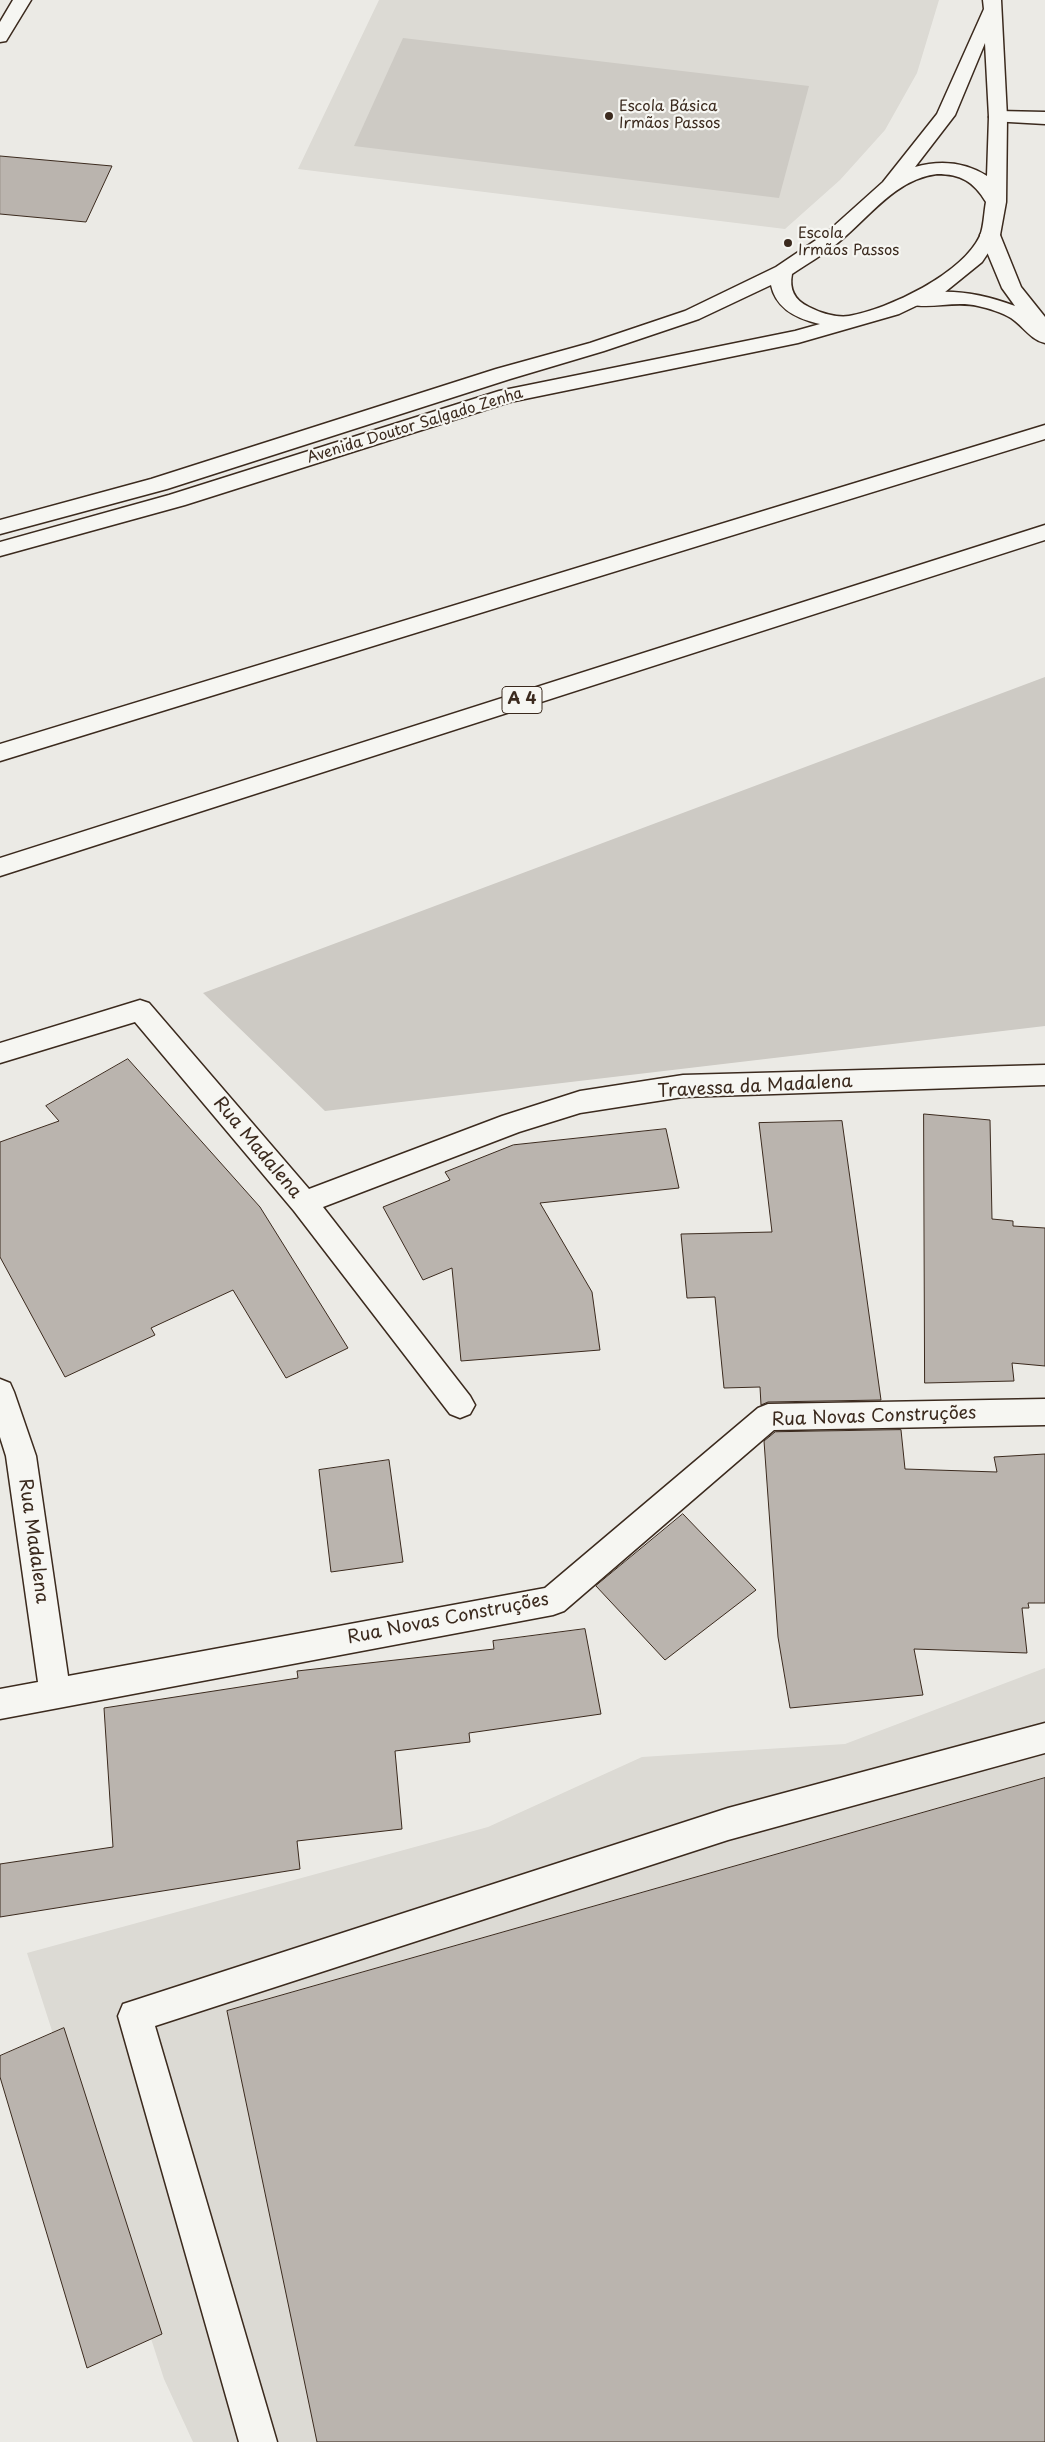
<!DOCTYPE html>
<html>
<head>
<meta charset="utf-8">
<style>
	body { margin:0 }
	canvas { display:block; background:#ebeae5 }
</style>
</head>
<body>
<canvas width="1045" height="2442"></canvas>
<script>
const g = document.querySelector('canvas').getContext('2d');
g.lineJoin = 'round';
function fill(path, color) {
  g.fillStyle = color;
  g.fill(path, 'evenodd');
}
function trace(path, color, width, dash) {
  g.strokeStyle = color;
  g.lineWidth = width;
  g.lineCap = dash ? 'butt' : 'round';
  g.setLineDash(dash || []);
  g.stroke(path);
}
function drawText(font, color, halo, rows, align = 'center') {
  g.font = font + ' "Playpen Sans",sans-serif';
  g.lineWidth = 4.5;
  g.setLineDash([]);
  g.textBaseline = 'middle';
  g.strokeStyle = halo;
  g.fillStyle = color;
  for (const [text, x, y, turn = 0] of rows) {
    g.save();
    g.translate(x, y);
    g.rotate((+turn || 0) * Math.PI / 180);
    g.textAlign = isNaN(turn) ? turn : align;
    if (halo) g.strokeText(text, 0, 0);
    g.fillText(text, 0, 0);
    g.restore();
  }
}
const built = new Path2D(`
	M379 0H939L917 73 885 130 840 180 785 229 298 169Z
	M1045 1668V2442H193L164 2379 27 1953 488 1827 642 1757 845 1744Z`);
const green = new Path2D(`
	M403 38 809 86 779 198 354 146Z
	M1045 677V1026L325 1111 203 993Z`);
const building = new Path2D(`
	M0 156 112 166 86 222 0 214Z
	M128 1059 260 1207 348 1348 286 1378 233 1290 151 1328 155 1335 65 1377 0 1257V1142L59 1121 46 1106Z
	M924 1114 990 1120 992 1219 1013 1221V1226L1045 1228V1366L1012 1363 1014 1381 925 1383Z
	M842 1121 881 1400 768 1402 761 1405 760 1387 724 1388 715 1297 687 1298 681 1234 772 1232 759 1123Z
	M666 1129 679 1188 540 1203 592 1292 600 1350 461 1361 452 1268 423 1280 383 1207 450 1180 445 1172 513 1145Z
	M901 1430 905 1469 997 1472 994 1457 1045 1454V1603H1028L1029 1608H1022L1027 1653 914 1649 923 1695 790 1708 778 1637 764 1441 775 1432Z
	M389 1460 403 1562 331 1572 319 1470Z
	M683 1514 756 1590 665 1660 596 1586Z
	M585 1629 601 1714 469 1733 470 1742 395 1751 402 1829 297 1841 300 1869 0 1917V1864L113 1847 104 1708 298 1678 297 1671 494 1649 493 1641Z
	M1045 1778V2442H317L227 2011Z
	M64 2028 162 2334 87 2368 0 2077V2056Z`);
const lane = new Path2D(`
	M1045 1723V1753L728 1840 155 2026 277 2442H239L118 2016 123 2004 728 1808Z`);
const street = new Path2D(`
	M13 0H31L6 41 0 42V22Z
	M998 111 1045 112V124L991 121 989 117 991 113Z
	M990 229 997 231 1000 235 1021 287 1045 317V343C1031 340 1023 326 1011 318 1003 313 988 308 978 306 955 300 930 310 909 304L906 300 909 296C946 287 981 293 1015 306L1002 288 980 235 983 231Z
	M140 1000 149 1003 309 1189 502 1116 580 1091 683 1075 1045 1065V1085L683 1097 580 1113 519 1132 323 1207 470 1396 475 1405 470 1414 460 1418 450 1414 294 1211 135 1022 0 1063V1043Z
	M0 1379 10 1383 14 1392 36 1456 68 1676 545 1588 758 1408 768 1404 1045 1399V1425L774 1430 564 1611 553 1615 0 1719V1689L38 1682 6 1456 0 1437Z`);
const secondary = new Path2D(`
	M983 0H1001L1007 117 1006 202 1000 235 982 262 945 292 899 314 798 343 510 402 185 505 0 556V542L169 495 499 391 795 331 820 324C797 319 776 309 771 285L699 319 604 351 510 379 167 489 0 534V520L151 479 496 369 590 343 685 311 776 267 825 234 883 182 937 114 984 9ZM985 43 989 117 987 176C965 162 940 160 915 167L955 115ZM937 174C961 174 974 182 986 202 984 212 984 226 980 236 962 274 889 309 849 316 837 318 820 313 809 307 794 300 789 289 792 274 808 263 826 253 840 241 870 216 896 179 937 174Z`);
const highway = new Path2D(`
	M1045 425V439L0 761V744Z
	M1045 525V540L0 876V858Z`);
const markers = [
	[609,116,5,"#3b2a1e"],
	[788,243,5,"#3b2a1e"]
];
const farPoinames = [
	["Escola Básica",619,107],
	["Irmãos Passos",619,124],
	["Escola",798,234],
	["Irmãos Passos",798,251]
];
const farStreetnames = [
	["Avenida Doutor Salgado Zenha",415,426,-17]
];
const shields = [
	[522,700,40]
];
const shieldNames = [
	["A 4",522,700]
];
const streetNames = [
	["Travessa da Madalena",755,1087,-3],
	["Rua Madalena",257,1148,50],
	["Rua Novas Construções",874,1417,-2],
	["Rua Madalena",33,1541,82],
	["Rua Novas Construções",448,1619,-11]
];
fill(built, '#dcdad4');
fill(green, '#cdcac4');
fill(building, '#bab4ae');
trace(building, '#3b2a1e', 1);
trace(lane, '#3b2a1e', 3);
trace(street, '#3b2a1e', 3);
trace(secondary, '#3b2a1e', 3);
trace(highway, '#3b2a1e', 3);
fill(lane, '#f6f6f2');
fill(street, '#f6f6f2');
fill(secondary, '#f6f6f2');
fill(highway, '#f6f6f2');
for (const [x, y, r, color] of markers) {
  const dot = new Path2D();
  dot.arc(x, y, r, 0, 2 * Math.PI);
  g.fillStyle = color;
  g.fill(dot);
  trace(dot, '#f6f6f2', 2);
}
drawText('15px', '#3b2a1e', '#f6f6f2', farPoinames, 'left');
drawText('15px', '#3b2a1e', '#f6f6f2', farStreetnames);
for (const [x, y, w] of shields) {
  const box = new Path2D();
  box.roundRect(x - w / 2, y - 13.5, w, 27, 4);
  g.fillStyle = '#f6f6f2';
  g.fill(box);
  trace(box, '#3b2a1e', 1);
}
drawText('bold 16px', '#3b2a1e', null, shieldNames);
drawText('18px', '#3b2a1e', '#f6f6f2', streetNames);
</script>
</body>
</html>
